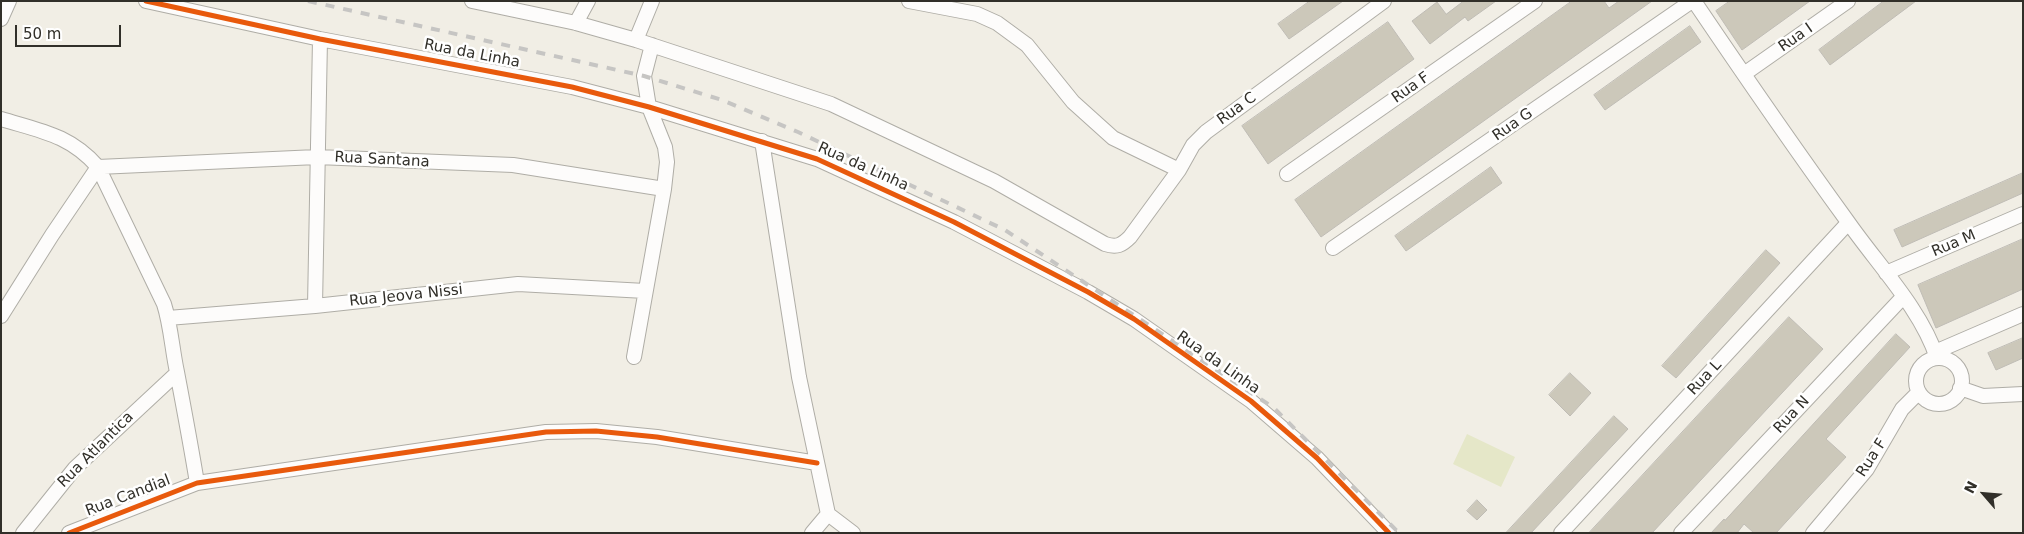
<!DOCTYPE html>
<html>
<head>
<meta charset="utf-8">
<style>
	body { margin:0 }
	#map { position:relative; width:2024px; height:534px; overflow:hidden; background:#f1eee5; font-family:"DejaVu Sans",sans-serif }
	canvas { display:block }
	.frame { position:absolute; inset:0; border:2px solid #312f29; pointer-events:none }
	.north { position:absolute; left:1959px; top:469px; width:50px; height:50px; -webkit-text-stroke:4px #fff; paint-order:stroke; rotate:297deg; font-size:14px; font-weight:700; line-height:20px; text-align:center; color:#312f29 }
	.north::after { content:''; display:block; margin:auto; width:18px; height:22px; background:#312f29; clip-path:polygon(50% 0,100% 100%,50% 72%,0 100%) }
	.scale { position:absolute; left:15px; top:25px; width:106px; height:22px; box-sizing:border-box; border:2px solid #312f29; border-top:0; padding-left:6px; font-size:15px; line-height:18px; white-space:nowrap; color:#312f29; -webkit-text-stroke:4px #fff; paint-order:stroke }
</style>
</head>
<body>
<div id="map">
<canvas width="2024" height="534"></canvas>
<div class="frame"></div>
<div class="north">N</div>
<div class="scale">50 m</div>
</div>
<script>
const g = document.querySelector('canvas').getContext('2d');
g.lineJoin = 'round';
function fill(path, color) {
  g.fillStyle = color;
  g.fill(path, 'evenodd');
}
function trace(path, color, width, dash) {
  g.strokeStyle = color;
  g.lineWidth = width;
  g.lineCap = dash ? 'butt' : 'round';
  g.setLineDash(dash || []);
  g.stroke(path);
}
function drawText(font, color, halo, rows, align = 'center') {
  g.font = font + ' "DejaVu Sans",sans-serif';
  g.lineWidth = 5;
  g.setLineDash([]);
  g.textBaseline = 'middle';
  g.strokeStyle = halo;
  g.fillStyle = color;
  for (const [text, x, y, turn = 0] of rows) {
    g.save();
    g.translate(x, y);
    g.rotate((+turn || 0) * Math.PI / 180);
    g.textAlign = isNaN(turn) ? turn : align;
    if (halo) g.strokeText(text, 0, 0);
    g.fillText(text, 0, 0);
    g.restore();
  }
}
const green = new Path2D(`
	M1467 434 1515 457 1501 487 1453 464Z`);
const building = new Path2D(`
	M1310 1H1343L1289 39 1278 24Z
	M1464 1H1496L1468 21 1465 17 1430 44 1412 21 1437 2 1446 14Z
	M1572 1H1604L1609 8 1619 1H1652L1321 237 1295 200Z
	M1730 1H1810L1742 50 1716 11Z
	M1884 1H1916L1830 65 1819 50Z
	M1388 22 1414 59 1268 164 1242 126Z
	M1690 26 1701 42 1605 110 1594 95Z
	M1491 167 1502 183 1406 251 1395 236Z
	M2023 173V193L1902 247 1894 230Z
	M2023 239V289L1936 328 1918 285Z
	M1766 250 1780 263 1676 378 1662 366Z
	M1789 317 1823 349 1700 481 1652 533H1589Z
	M1896 334 1910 347 1826 439 1846 457 1808 498 1776 533H1754L1744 524 1737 533H1711L1724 519 1725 520Z
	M2023 338V358L1996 370 1988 353Z
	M1570 373 1591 393 1570 416 1549 395Z
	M1614 416 1628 429 1582 478 1531 533H1506Z
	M1477 500 1487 510 1477 520 1467 511Z`);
const street = new Path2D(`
	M146 1 320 39 572 87 649 107 817 159 954 222 1088 292 1134 319 1251 401 1317 458 1389 533
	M472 1 576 23 636 40 831 104 994 181 1105 244C1117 248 1122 245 1130 237L1179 170 1193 145 1206 132 1384 1
	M909 1 977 14 997 23 1027 45 1073 102 1113 138 1179 170
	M1694 1C1744 75 1795 149 1848 222 1878 265 1921 309 1937 358
	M1 19 9 1
	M576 23 588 1
	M636 40 652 1
	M1744 74 1848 1
	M1 119C41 131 70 135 98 167L164 304C171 326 172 349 177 372 184 409 191 446 197 483
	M762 141 799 377 828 514
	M1287 174 1535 1
	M1333 248 1692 1
	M1886 273 2023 214
	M315 306 320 39
	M1 316 52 235 98 167 317 157 513 165 664 189
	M168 318 315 306 518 284 645 291
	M1935 352 2023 314
	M634 357 664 189 667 162 665 147 649 107 644 76 652 45
	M1916 381a23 23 0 1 1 46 0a23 23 0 1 1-46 0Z
	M1960 388 1983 396 2023 394
	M828 514 853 533
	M23 533 75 468 177 373
	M69 533 197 483 546 432 596 431 657 437 817 463
	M812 533 828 514
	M1561 533 1848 223
	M1681 533 1903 297
	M1813 533 1867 469 1902 409 1919 392`);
const rail = new Path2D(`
	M308 1 644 76 722 100 798 132 1005 230 1274 408 1399 533`);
const cycleway = new Path2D(`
	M146 1 320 39 572 87 649 107 817 159 954 222 1088 292 1134 319 1251 401 1317 458 1389 533
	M69 533 197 483 546 432 596 431 657 437 817 463`);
const streetNames = [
	["Rua I",1796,38,-35],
	["Rua da Linha",472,54,11],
	["Rua F",1411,88,-35],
	["Rua C",1237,109,-36],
	["Rua G",1513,125,-35],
	["Rua Santana",382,160,3],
	["Rua da Linha",863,167,24],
	["Rua M",1954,244,-23],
	["Rua Jeova Nissi",406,296,-6],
	["Rua da Linha",1218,363,35],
	["Rua L",1705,378,-47],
	["Rua N",1792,415,-47],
	["Rua Atlantica",96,450,-45],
	["Rua F",1872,458,-57],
	["Rua Candial",128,496,-21]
];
fill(green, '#e5e7c8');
fill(building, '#ccc8ba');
trace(building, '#bfbcb5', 1);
trace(street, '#afada6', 16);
trace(street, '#fdfcfb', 14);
trace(rail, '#c6c5c3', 4, [9, 9]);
trace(cycleway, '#e8590c', 5);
drawText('15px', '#312f29', '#fff', streetNames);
</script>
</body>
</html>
